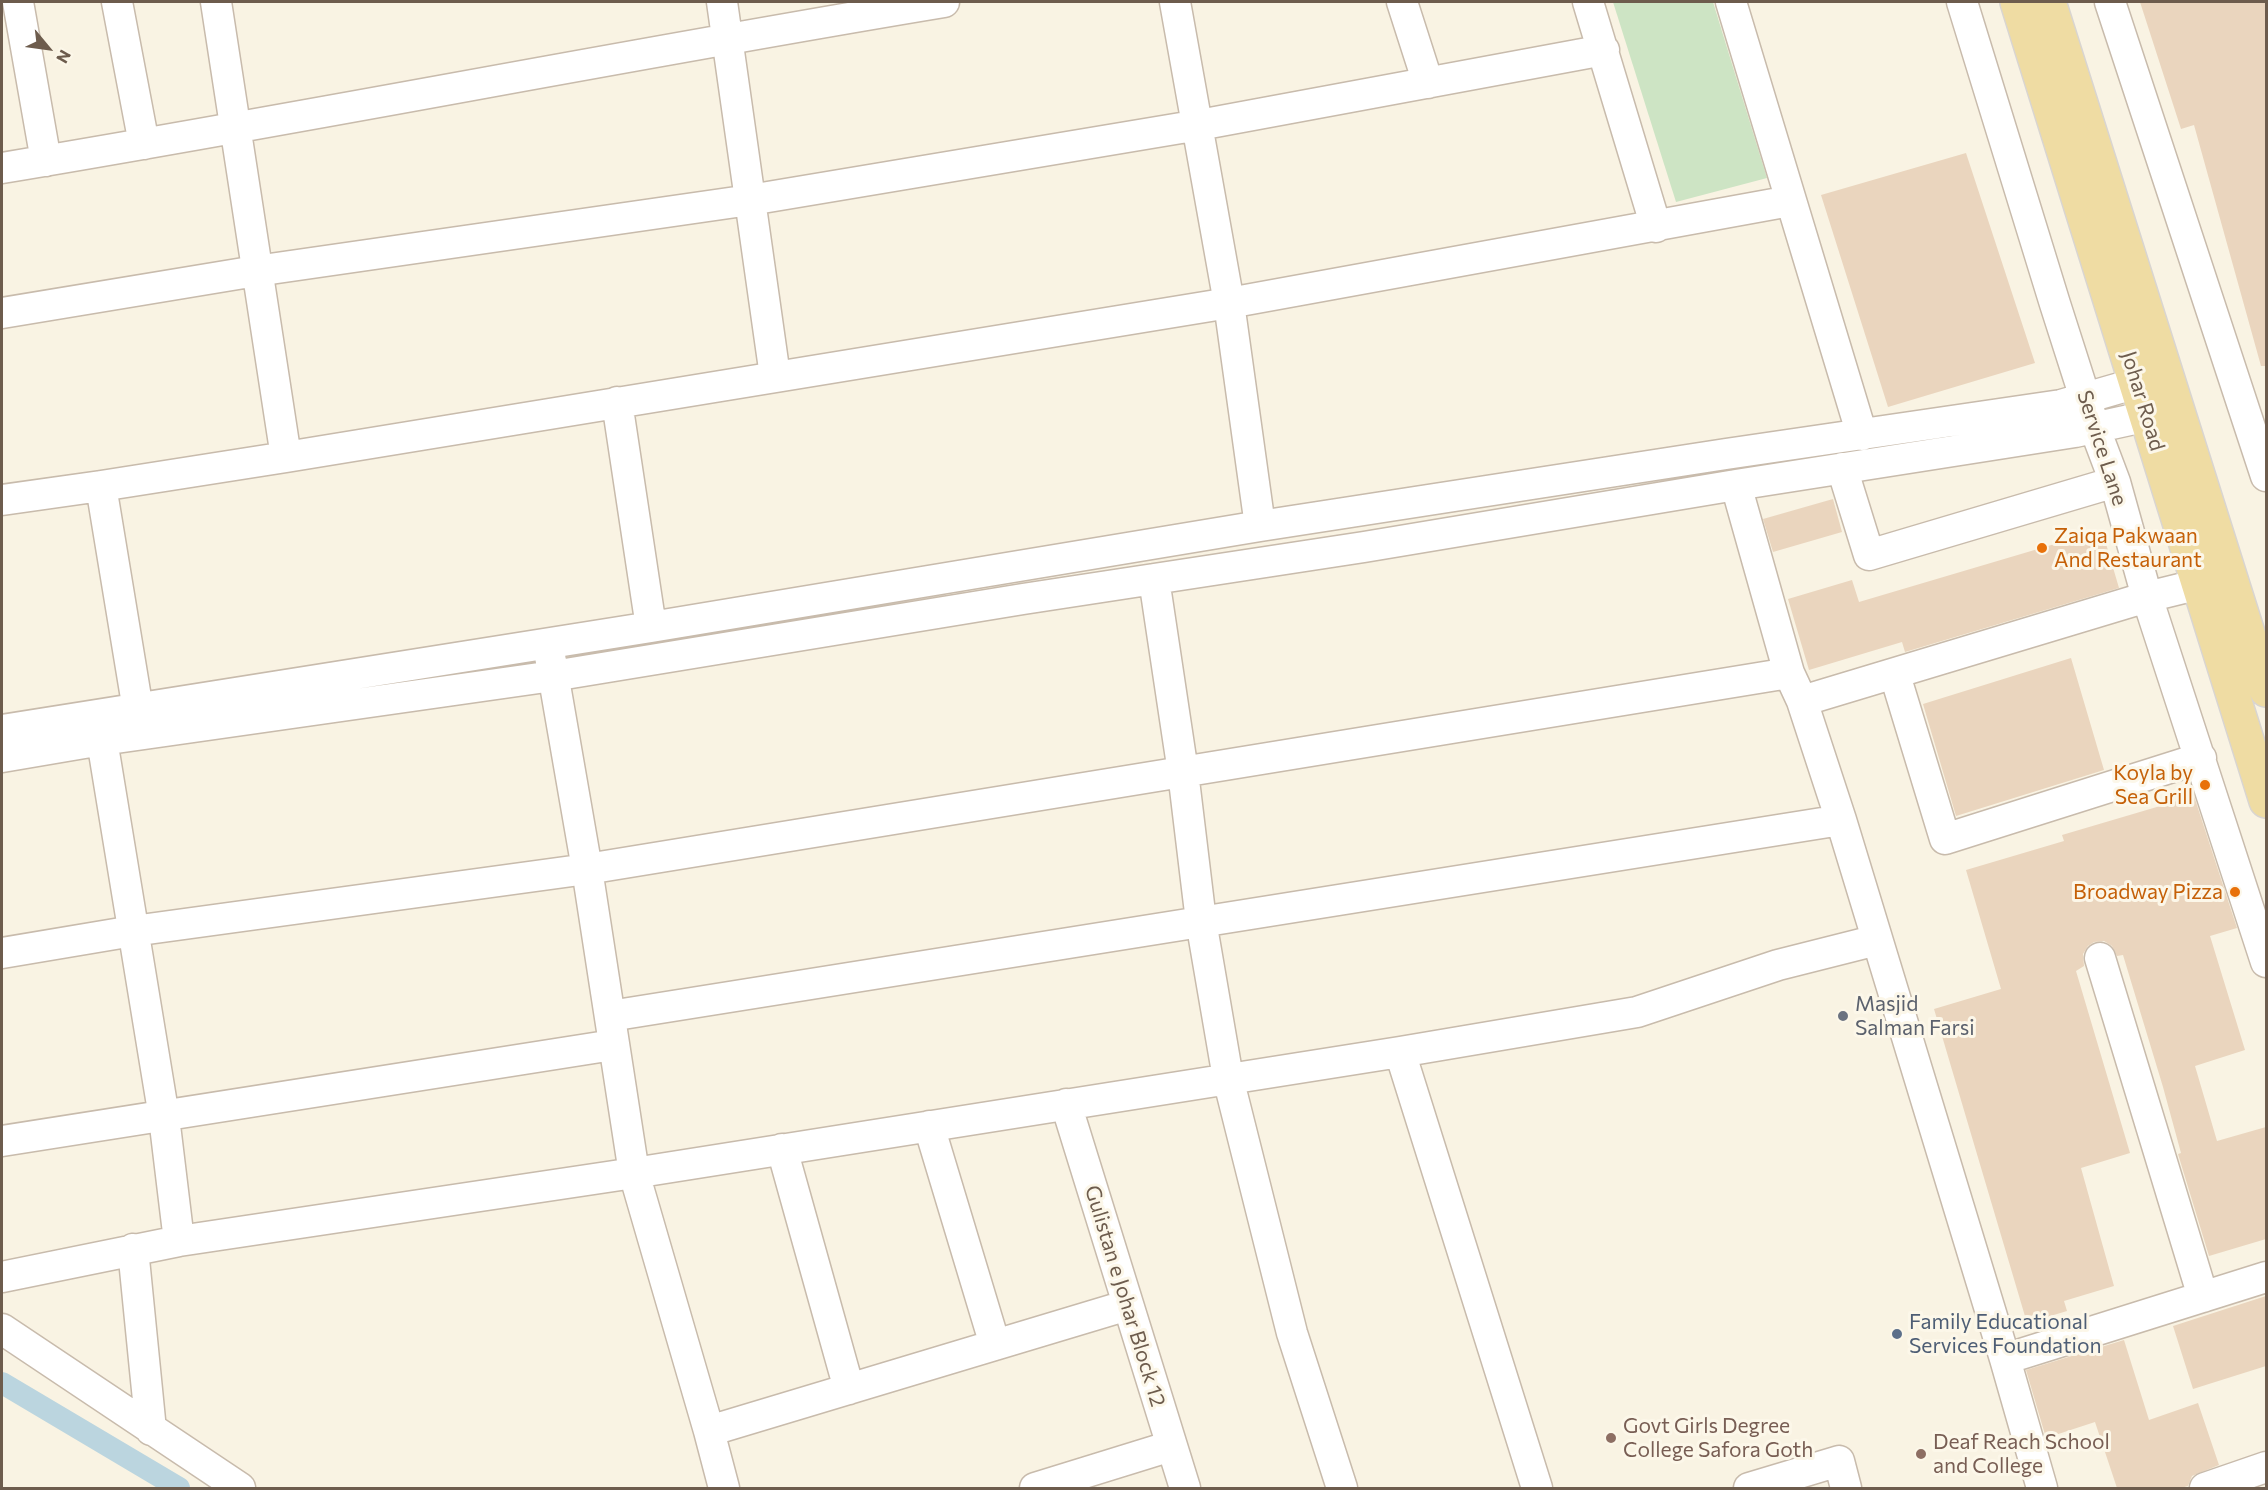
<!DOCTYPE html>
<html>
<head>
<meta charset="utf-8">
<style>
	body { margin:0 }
	#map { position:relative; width:2268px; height:1490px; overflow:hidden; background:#f9f3e3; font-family:Commissioner,sans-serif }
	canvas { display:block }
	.frame { position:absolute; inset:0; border:3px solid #6d5c4d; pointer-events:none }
	.north { position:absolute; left:18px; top:18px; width:60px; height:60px; -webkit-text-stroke:4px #fcf7e9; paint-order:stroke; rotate:119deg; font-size:16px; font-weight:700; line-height:24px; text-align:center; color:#6d5c4d }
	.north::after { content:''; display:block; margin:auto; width:21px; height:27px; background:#6d5c4d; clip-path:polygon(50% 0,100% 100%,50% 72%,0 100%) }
</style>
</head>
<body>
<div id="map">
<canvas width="2268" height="1490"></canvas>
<div class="frame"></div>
<div class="north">N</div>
</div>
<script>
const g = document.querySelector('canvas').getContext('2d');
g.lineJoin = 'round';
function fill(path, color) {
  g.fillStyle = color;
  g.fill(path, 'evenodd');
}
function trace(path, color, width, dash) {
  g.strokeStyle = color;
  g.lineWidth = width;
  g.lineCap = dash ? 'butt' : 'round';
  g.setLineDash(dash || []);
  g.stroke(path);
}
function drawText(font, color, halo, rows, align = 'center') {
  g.font = font + ' Commissioner,sans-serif';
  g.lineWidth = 6;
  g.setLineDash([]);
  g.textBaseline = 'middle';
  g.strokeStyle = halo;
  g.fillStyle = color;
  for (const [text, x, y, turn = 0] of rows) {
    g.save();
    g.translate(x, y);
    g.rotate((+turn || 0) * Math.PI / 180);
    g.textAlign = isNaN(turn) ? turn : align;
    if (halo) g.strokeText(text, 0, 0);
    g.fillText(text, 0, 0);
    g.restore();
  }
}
const green = new Path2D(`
	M1613 2H1713L1767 178 1676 202Z`);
const canal = new Path2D(`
	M2 1383 179 1488`);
const building = new Path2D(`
	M2140 2H2266V366H2261L2194 125 2181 129Z
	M1966 153 2035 363 1888 407 1821 195Z
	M1833 499 1842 532 1773 552 1763 519Z
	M2102 530 2119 588 1905 652 1902 642 1809 670 1788 599 1852 580 1859 602Z
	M2071 658 2104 770 1956 816 1923 704Z
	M2194 796 2237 928 2210 936 2245 1050 2195 1066 2217 1141 2266 1127V1239L2209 1256 2178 1154 2181 1153 2163 1087 2123 955 2117 956 2112 946 2104 941 2094 942 2088 946 2083 954 2084 966 2076 971 2130 1153 2081 1168 2114 1286 2064 1301 2067 1311 2027 1323 1934 1009 2001 989 1966 870 2064 841 2062 835Z
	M2266 1296V1366L2193 1389 2173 1326Z
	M2124 1340 2149 1420 2198 1403 2219 1465 2192 1476 2188 1486 2181 1488H2117L2095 1422 2046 1438 2026 1370Z`);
const minor = new Path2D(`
	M18 2 46 161
	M117 2 144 144
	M216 2 286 457
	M722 2 775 376
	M1175 2 1229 303 1260 526
	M1402 2 1428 83
	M1588 2 1656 227
	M1731 2 1862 435
	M1962 2 2055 304 2095 429 2115 482 2147 597 2266 962
	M2110 2 2266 476
	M2 168C316 116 629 54 944 2
	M2 313 256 271 750 200 1199 125 1604 50
	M617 402 651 627
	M1842 468 1869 555 2115 482
	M1736 485 1789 673 1802 701 1841 820 2005 1359 2042 1488
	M101 486 138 710
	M2 500 101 486 286 457 1229 303 1790 201
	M1154 579 1183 772 1201 921 1228 1078 1292 1333 1342 1488
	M550 656 587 869 634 1173 709 1431 724 1488
	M1895 675 1945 839 2201 758
	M1802 701 2147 597 2200 584
	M2 730 651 627 1260 526 1726 454 2061 405 2137 383
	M102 740 164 1117 179 1241
	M2 757 102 740 553 676 1023 599 1364 547 1736 485 2075 432 2148 416
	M2 953 133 931 587 869 1789 673
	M2100 958 2203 1297
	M610 1016 1841 820
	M1400 1052 1537 1488
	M1066 1104 1185 1488
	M929 1126 995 1345
	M2 1141 613 1045
	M782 1149 849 1389
	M133 1249 151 1430
	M2 1277 179 1241 634 1173 1400 1052 1637 1012 1778 965 1877 940
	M2 1329 240 1488
	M2005 1359 2266 1277
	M709 1431 1128 1305
	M1035 1488 1171 1446
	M1749 1488 1839 1461 1846 1488
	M2205 1488 2266 1467`);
const major = new Path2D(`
	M2017 2 2266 801
	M2049 2 2266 690`);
const markers = [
	[2042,548,6,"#e8710a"],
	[2205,785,6,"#e8710a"],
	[2235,892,6,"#e8710a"],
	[1843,1016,6,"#6b7280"],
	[1897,1334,6,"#5c6f8a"],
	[1611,1438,6,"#8d6e63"],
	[1921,1454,6,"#8d6e63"]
];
const streetNames = [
	["Johar Road",2143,401,73],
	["Service Lane",2102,448,72],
	["Gulistan e Johar Block 12",1125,1296,73]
];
const foodNames = [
	["Zaiqa Pakwaan",2054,536,"left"],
	["And Restaurant",2054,560,"left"],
	["Koyla by",2193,773],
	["Sea Grill",2193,797],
	["Broadway Pizza",2223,892]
];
const worshipNames = [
	["Masjid",1855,1004],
	["Salman Farsi",1855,1028]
];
const serviceNames = [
	["Family Educational",1909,1322],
	["Services Foundation",1909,1346]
];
const educationNames = [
	["Govt Girls Degree",1623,1426],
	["College Safora Goth",1623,1450],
	["Deaf Reach School",1933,1442],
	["and College",1933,1466]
];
fill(green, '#cde4c4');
trace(canal, '#bbd5df', 22);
fill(building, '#ead5be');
trace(minor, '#c8bbac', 33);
trace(major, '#d9d5d1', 36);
trace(minor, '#fff', 30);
trace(major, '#efdca3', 33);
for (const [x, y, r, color] of markers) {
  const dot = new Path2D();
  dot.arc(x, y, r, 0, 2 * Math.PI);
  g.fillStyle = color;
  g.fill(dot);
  trace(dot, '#fcf7e9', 2);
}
drawText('21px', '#6d5c4d', '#fcf7e9', streetNames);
drawText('21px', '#c56008', '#fcf7e9', foodNames, 'right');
drawText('21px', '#5b616d', '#fcf7e9', worshipNames, 'left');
drawText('21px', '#4e5e75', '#fcf7e9', serviceNames, 'left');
drawText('21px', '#785e54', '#fcf7e9', educationNames, 'left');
</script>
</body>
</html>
